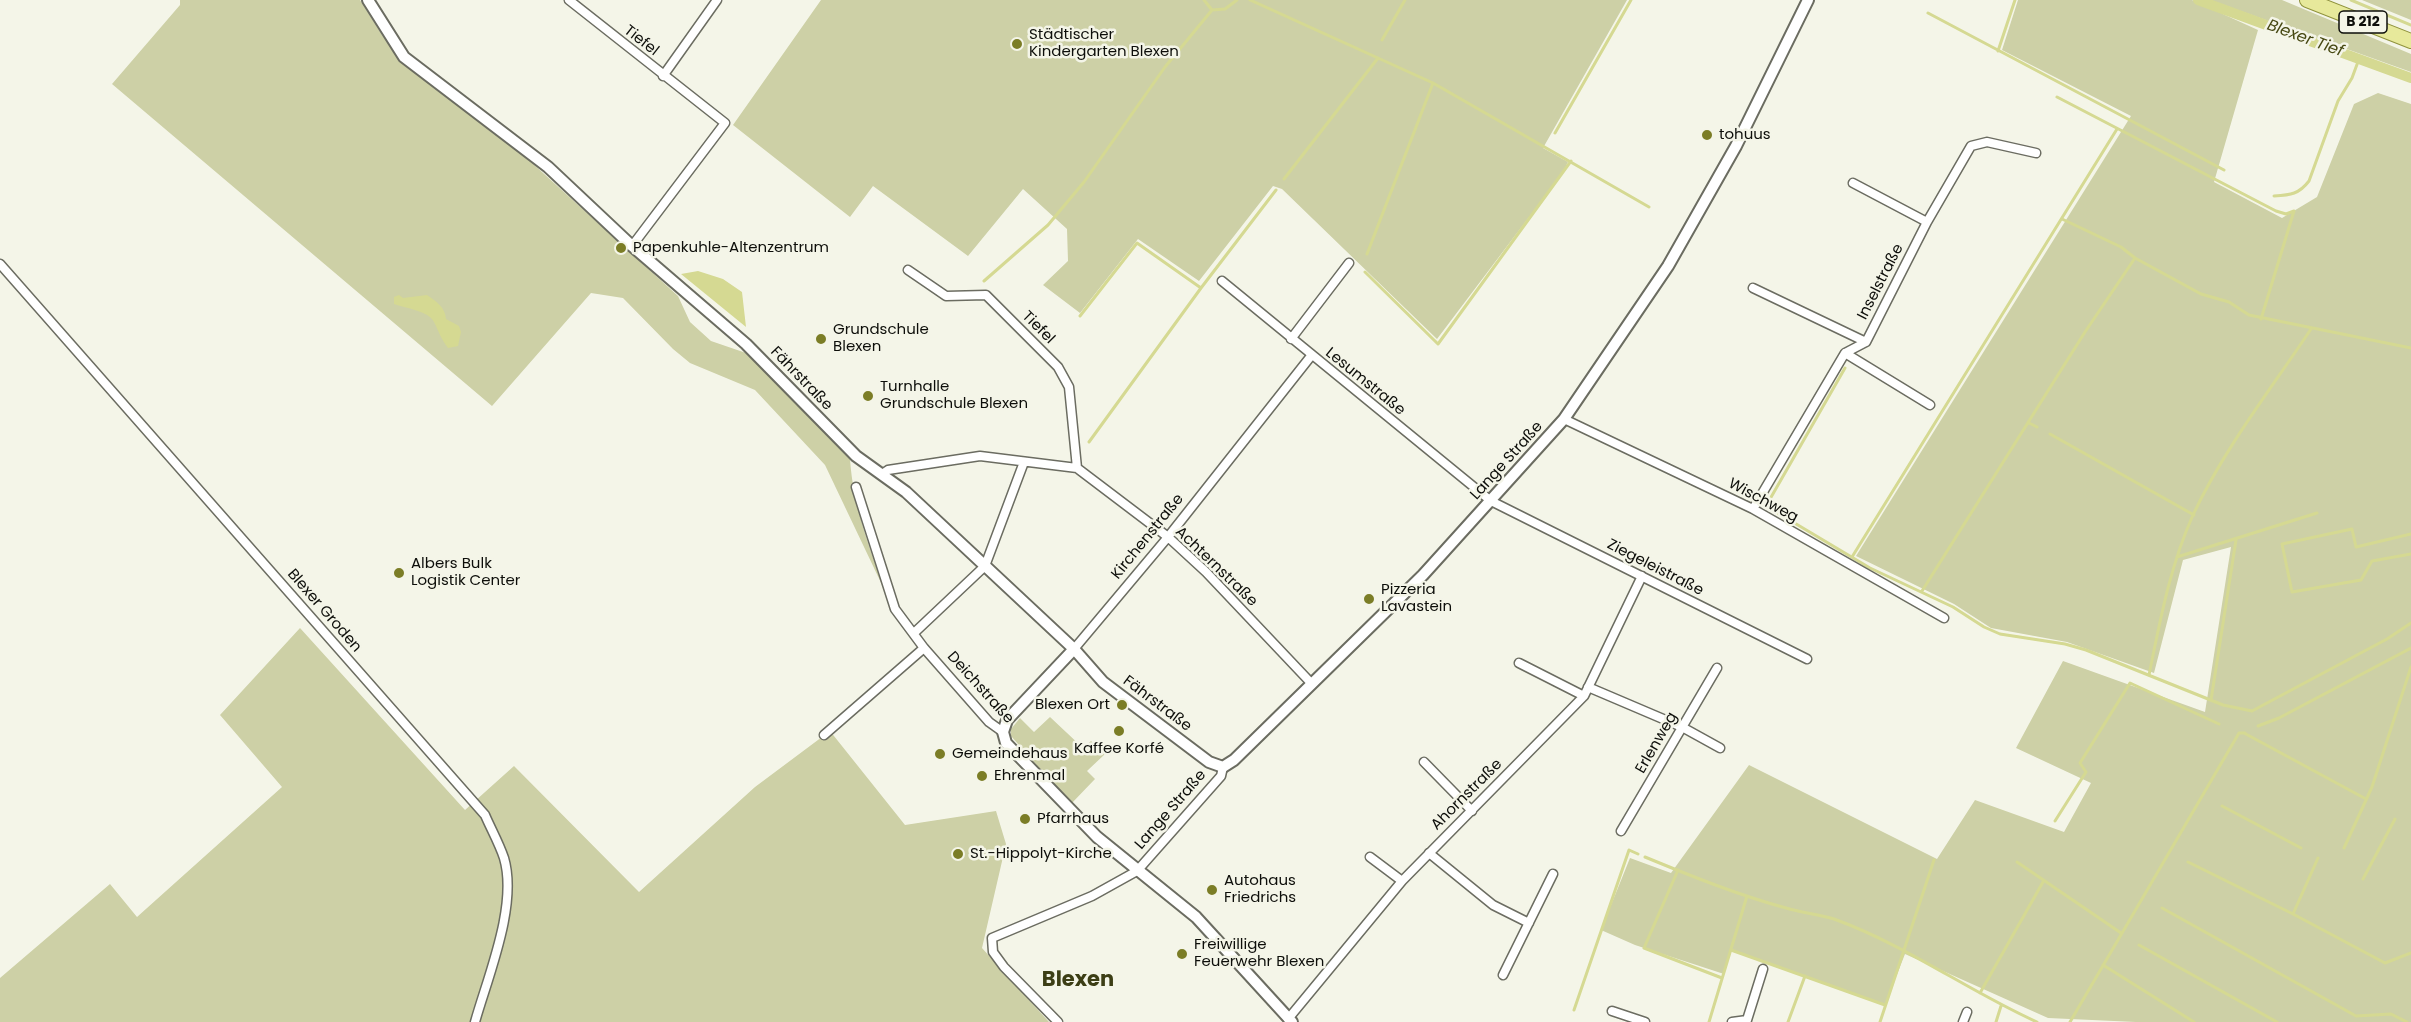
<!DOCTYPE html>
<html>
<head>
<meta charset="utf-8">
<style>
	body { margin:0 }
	canvas { display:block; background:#f4f5e8 }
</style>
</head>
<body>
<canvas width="2411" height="1022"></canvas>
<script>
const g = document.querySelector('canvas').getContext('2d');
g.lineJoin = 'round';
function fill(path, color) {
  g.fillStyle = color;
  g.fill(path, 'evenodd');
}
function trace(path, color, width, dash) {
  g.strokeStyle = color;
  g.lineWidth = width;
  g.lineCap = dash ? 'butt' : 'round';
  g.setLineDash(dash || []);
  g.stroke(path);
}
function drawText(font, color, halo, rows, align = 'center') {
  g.font = font + ' Poppins,sans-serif';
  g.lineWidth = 5;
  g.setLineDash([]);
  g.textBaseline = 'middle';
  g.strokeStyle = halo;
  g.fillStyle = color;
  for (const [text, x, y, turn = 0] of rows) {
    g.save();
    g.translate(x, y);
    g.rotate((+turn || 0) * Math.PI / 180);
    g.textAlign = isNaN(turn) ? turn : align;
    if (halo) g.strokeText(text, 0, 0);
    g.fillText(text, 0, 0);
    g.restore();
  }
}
const green = new Path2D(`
	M180 0H360L382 35 409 68 520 152 678 296 690 322 711 341 746 353 850 459C853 505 869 546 884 589L825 465 755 390 690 363 673 349 623 298 591 293 492 406 112 84 180 5Z
	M821 0H1627L1543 148 1568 162 1563 172 1437 339 1282 189 1273 186 1199 281 1138 239 1080 313 1043 285 1068 261 1067 229 1023 189 968 256 873 186 850 217 733 125Z
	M2018 0H2192L2258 30 2214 182 2282 218 2317 197 2354 104 2378 93 2411 104V1022H2136L2048 1018 1905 954 1885 1005 1731 950 1724 974 1635 945 1601 930 1630 858 1671 873 1749 765 1937 859 1975 800 2064 832 2091 783 2016 748 2063 661 2205 712 2231 547 2183 560 2154 673 2067 642 1991 628 1954 604 1856 556 2131 116 2002 50Z
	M2210 0H2282L2411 54V72Z
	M2362 0H2411V20Z
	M300 628 465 810 514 766 639 892 755 787 830 731 905 825 996 811 1006 844 982 948 1049 1022H0V978L110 884 137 917 282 787 220 715Z
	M1050 717 1083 748 1091 741 1105 754 1087 771 1095 779 1071 804 1011 736V729L1020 718 1034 732Z`);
const water = new Path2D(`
	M698 271 723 279 742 292 746 327 681 274Z
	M399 295 403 298 427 295C437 302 445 307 446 319L459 326 461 332 458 346 448 348C441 339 439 332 434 322 429 311 405 308 394 304V297Z`);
const stream = new Path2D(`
	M1204 0 1212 10
	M1250 0 1433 83 1649 207
	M2351 0 2411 25
	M1928 13 2224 170
	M1382 40 1405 0
	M1998 51 2015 0
	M2057 97 2276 211 2286 214 2294 211 2261 319
	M1555 133 1631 0
	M1284 179 1378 58
	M2274 196C2291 195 2299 194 2309 181L2338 101 2352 78 2359 59
	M2062 219 2121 247 2135 258 2201 294 2229 302 2249 315 2411 348
	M1367 254 1433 83
	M1365 272 1438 344 1571 161
	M984 281 1048 225 1084 182 1165 67 1212 10 1225 9 1237 0
	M1080 316 1137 243 1201 288
	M1845 368 1766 506 1870 568 1953 607 1984 627 2000 634 2065 644 2086 650 2223 705 2252 711 2387 639 2411 623
	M2029 423 2037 427
	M2050 434 2194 515
	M1089 442 1201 288 1276 190
	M2411 534 2356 547 2352 529 2282 544 2292 592 2361 580 2372 561 2411 554
	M1852 557 2117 129
	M2177 557 2317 513
	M1922 591 2085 332 2135 258
	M2149 675C2160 621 2170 566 2193 515 2224 449 2271 389 2311 329
	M2211 700 2236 540
	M2258 726 2279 718 2411 648
	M2244 733 2366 799
	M2222 806 2301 848
	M2055 821 2086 772 2080 763 2130 683 2219 724
	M2344 848 2372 787 2411 667
	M1645 857C1691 876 1738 895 1786 908 1802 913 1819 914 1834 919 1906 945 1968 991 2037 1022
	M2318 858 2293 914 2385 963 2411 953
	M2017 862 2121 933
	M2188 862 2293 914
	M1678 870 1644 948 1722 978
	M2363 879 2395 819
	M2162 908 2356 1016 2391 1014 2407 1022
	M2139 945 2277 1022
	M1731 950 1885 1005
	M2103 965 2194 1022
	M1980 993 2043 882
	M1574 1010 1629 850 1638 854
	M1709 1022 1747 896
	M1788 1022 1805 976
	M1880 1022 1934 860
	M1996 1022 2001 1006
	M2070 1022 2239 733H2245`);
const canal = new Path2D(`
	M2198 0 2411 78`);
const minor = new Path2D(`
	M569 0 725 123 632 246
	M663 76 717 0
	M1853 183 1927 222
	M0 264 485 815C491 829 499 843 504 858 518 905 488 976 475 1022
	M908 270 946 296 986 295 1058 367 1069 387 1077 468
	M1222 281 1491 501 1807 659
	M1753 288 1866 342
	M1291 339 1349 263
	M1845 353 1930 405
	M1564 419 1753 509 1944 618
	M882 474 888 470 980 456 1077 468 1168 537 1206 572 1312 684
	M856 487 895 609 924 648 989 722 1003 732
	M1753 509 1845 353 1866 342 1927 222 1971 146 1987 142 2036 153
	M914 633 985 566 1024 462
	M1074 649 1168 537 1311 356
	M1519 663 1584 696
	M1588 687 1682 727 1720 748
	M824 735 924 648
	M1424 762 1472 811
	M1621 831 1717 668
	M1429 853 1493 905 1529 923
	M1370 857 1402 881
	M1503 975 1553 874
	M1612 1011 1645 1022
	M1288 1019 1402 881 1584 696 1642 576
	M1058 1022 1004 967 993 952 992 938 1092 896 1137 871 1221 776 1223 767
	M1732 1022 1747 1020 1763 969
	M1963 1022 1967 1012`);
const tertiary = new Path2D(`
	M368 0 404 57 548 167 632 246 746 344 856 456 906 492 1074 649 1103 682 1209 762 1223 767 1234 760 1423 575 1564 419 1668 266 1736 146 1808 0
	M1074 649 1007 720 1003 732 1006 743 1097 837 1196 917 1292 1022`);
const primary = new Path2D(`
	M2307 0 2411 41`);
const markers = [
	[1017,44,6,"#7b7d26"],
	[1707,135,6,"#7b7d26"],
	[621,248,6,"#7b7d26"],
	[821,339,6,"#7b7d26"],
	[868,396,6,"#7b7d26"],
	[399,573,6,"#7b7d26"],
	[1369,599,6,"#7b7d26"],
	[1122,705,6,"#7b7d26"],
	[1119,731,6,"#7b7d26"],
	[940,754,6,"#7b7d26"],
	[982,776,6,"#7b7d26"],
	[1025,819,6,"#7b7d26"],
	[958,854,6,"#7b7d26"],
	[1212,890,6,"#7b7d26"],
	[1182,954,6,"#7b7d26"]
];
const shields = [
	[2363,22,48]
];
const shieldNames = [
	["B 212",2363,22]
];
const poiNames = [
	["Städtischer",1029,35],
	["Kindergarten Blexen",1029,52],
	["tohuus",1719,135],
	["Papenkuhle-Altenzentrum",633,248],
	["Grundschule",833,330],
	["Blexen",833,347],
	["Turnhalle",880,387],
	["Grundschule Blexen",880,404],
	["Albers Bulk",411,564],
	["Logistik Center",411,581],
	["Pizzeria",1381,590],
	["Lavastein",1381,607],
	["Blexen Ort",1110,705,"right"],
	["Kaffee Korfé",1119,749,"center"],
	["Gemeindehaus",952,754],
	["Ehrenmal",994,776],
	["Pfarrhaus",1037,819],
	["St.-Hippolyt-Kirche",970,854],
	["Autohaus",1224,881],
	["Friedrichs",1224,898],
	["Freiwillige",1194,945],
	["Feuerwehr Blexen",1194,962]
];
const streetNames = [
	["Tiefel",641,41,38],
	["Inselstraße",1881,282,-63],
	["Tiefel",1038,328,45],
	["Fährstraße",801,379,46],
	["Lesumstraße",1365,382,39],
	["Lange Straße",1507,461,-48],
	["Wischweg",1763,501,28],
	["Kirchenstraße",1148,537,-51],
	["Achternstraße",1216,567,44],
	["Ziegeleistraße",1655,568,27],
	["Blexer Groden",324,611,49],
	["Deichstraße",980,688,48],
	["Fährstraße",1157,704,37],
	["Erlenweg",1657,743,-60],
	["Ahornstraße",1467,795,-45],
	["Lange Straße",1171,810,-49]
];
const waterNames = [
	["Blexer Tief",2305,39,20]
];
const districtNames = [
	["Blexen",1078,981]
];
fill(green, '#cdd0a6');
fill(water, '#d5d992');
trace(stream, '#d5d992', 3);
trace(canal, '#d5d992', 10);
trace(minor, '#6b6c61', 11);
trace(tertiary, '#6b6c61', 14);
trace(primary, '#90933d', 16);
trace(minor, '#fff', 8);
trace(tertiary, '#fff', 10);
trace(primary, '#e7e99b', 14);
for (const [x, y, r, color] of markers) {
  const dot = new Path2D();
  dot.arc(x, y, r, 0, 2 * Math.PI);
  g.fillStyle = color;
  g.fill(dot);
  trace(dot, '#f4f5e8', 2);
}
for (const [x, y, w] of shields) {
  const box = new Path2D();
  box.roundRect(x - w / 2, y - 11, w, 22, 4.5);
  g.fillStyle = '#f4f5e8';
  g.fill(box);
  trace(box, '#0d0e0a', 1.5);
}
drawText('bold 14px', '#0d0e0a', null, shieldNames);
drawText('15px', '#0d0e0a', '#f4f5e8', poiNames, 'left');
drawText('15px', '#0d0e0a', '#f4f5e8', streetNames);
drawText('italic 16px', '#474913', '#f4f5e8', waterNames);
drawText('bold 21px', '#3c3e15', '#f4f5e8', districtNames);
</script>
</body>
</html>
